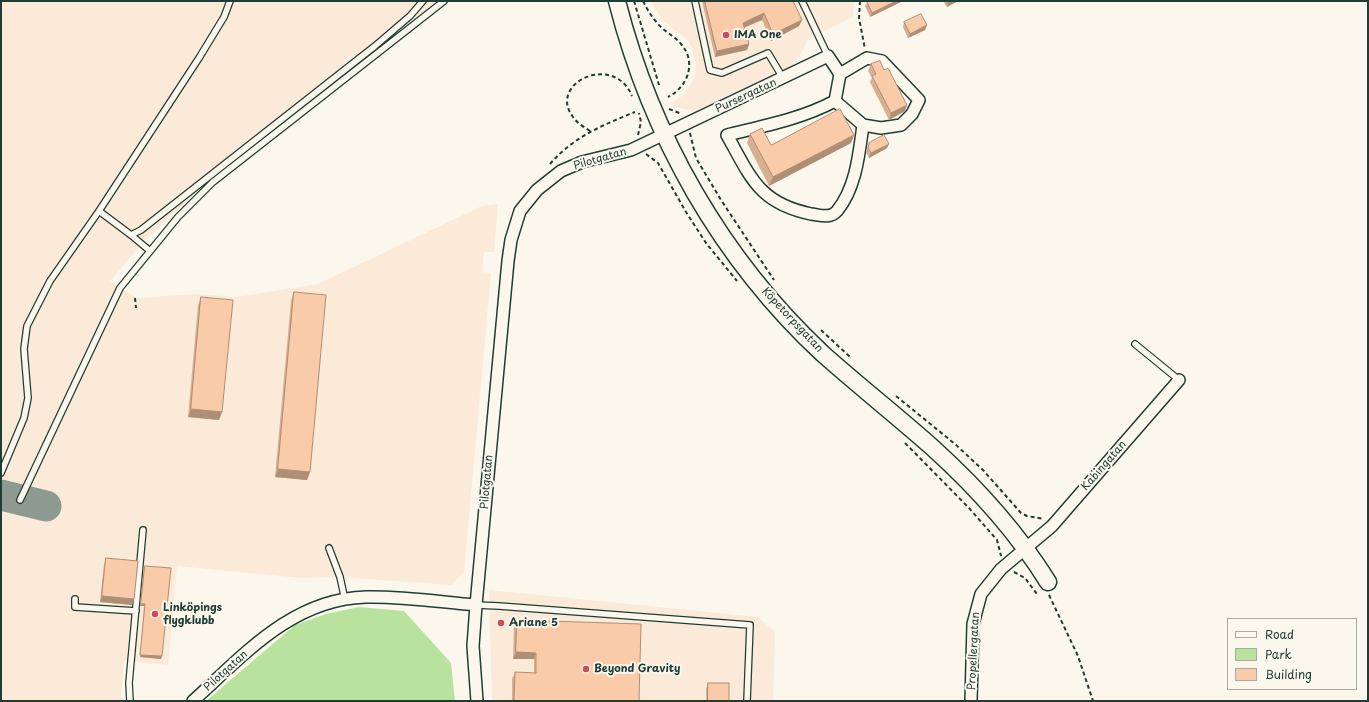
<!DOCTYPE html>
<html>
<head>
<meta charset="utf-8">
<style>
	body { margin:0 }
	#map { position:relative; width:1369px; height:702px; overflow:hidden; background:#fbf7ec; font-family:"Playpen Sans",sans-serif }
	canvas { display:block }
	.frame { position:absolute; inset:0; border:2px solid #1f3d34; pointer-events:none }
	.legend { position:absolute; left:1227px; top:618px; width:130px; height:72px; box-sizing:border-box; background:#fbf7ec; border:1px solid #a3ada2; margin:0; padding:5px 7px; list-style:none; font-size:12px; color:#1f3d34 }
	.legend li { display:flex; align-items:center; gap:8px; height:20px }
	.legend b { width:20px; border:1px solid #a3ada2 }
</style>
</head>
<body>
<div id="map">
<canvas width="1369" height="702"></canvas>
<div class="frame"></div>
<ul class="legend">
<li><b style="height:5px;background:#fbf7ec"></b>Road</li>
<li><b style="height:11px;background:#b9e29e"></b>Park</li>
<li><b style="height:11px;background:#facba9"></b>Building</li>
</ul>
</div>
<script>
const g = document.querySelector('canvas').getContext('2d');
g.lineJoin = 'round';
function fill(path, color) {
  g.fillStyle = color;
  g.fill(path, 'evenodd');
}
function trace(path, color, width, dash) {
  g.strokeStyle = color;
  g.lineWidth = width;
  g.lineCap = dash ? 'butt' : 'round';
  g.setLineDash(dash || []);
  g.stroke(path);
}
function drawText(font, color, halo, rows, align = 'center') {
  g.font = font + ' "Playpen Sans",sans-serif';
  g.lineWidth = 4;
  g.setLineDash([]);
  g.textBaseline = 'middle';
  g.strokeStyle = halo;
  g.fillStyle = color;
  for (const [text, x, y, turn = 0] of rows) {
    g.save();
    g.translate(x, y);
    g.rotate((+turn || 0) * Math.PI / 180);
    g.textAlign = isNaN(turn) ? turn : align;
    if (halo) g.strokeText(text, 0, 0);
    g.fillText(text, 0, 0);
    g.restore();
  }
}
const built = new Path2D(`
	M1 1H437L210 179 142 244 110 281 137 298 195 294 237 297 318 284 482 206 498 204 494 252H484L482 272 491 273 464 572 451 585 340 577 302 578 177 566 168 665 124 661 121 701H1Z
	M651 1H854L853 17 809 38 797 61 792 66 695 111 674 107 671 103 685 94 695 77 696 65 692 48 687 39 663 21Z
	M489 590 758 617 775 632 773 701H492Z`);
const green = new Path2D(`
	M359 607 404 611 451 663 455 701H206L295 625 326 614Z`);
const taxiway = new Path2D(`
	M1 495 46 506`);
const path = new Path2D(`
	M634 1 659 85
	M643 1C649 13 656 24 667 32 672 36 677 39 681 44 697 62 688 87 668 97
	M860 1 859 18 865 49
	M669 109 682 114
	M590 131C584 127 577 123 573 117 547 83 614 52 632 96
	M690 133 696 158 721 200 774 280
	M638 135 641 122 639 113
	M646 154 658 163 686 212 706 243 737 281
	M550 164C573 137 603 125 635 112
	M135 298 136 308
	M821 330 850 357
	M896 396 955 444 983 470 1021 513 1027 516 1044 519
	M905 443 969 508 997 540 1001 556
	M1014 572 1025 578 1037 594
	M1049 595 1078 656 1093 701`);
const lane = new Path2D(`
	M695 1 710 70 722 73 768 53 783 78
	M802 1 828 56
	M99 211 131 235 141 230 375 46 410 16 423 1
	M131 235 150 251
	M1135 344 1179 380
	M1 473 24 418 28 398 24 349 27 326 50 281 99 211 199 58 224 17 230 1
	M20 500 120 288 178 217 213 182 444 1
	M329 548 340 577 345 600
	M75 599V607L136 611
	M476 605 499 606 750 625 747 701
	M130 701 129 683 143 530`);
const street = new Path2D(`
	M835 101 863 125 881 128 901 125 912 114 919 100 882 61 867 58 840 74 835 101C801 119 764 126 727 135 751 178 759 203 811 214 820 215 830 219 837 211 856 188 859 154 863 125
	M193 701C244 655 292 599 366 597 402 596 440 602 476 605
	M477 701 473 646 476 605 508 261 511 240 520 211 537 190 561 171 582 162 631 150 828 56 840 74
	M971 701 973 624 981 594 1001 569 1052 526 1179 380`);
const secondary = new Path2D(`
	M617 1C651 135 721 259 823 354 859 386 897 416 933 448 976 487 1017 532 1048 582`);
const wall = new Path2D(`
	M702 1H793L802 20 799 26 771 41 762 20 744 27 749 44 747 50 715 57Z
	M903 1 870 17 865 6 867 2Z
	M943 1H958L947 7Z
	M904 22 927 25 925 30 908 38 903 27Z
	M871 64 905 111 889 120 870 82 872 78 868 71Z
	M750 134 771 145 854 135 851 143 769 186 747 143Z
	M869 143 887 148 869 158 866 152Z
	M294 292 310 472 307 480 275 477 291 301Z
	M201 297 222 412 219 420 188 417 198 305Z
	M106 558 132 605 100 602 104 565Z
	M145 566 162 656 161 659 140 657 144 606H140L144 569Z
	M517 620 639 701H512V679L515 672 534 673V659H513L514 627Z
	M708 683 729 701H706V689Z`);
const shadedWall = new Path2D(`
	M896 1H903L870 17 872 13Z
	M952 1H958L947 7 948 3Z
	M764 13 762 20 741 29 743 23Z
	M802 20 799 26 771 41 773 34Z
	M927 25 925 30 908 38 910 34Z
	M749 44 747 50 715 57 717 51Z
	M907 105 905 111 889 120 891 113Z
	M854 135 851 143 769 186 773 177Z
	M889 144 887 148 869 158 871 153Z
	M191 409 222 412 219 420 188 417Z
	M278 469 310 472 307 480 275 477Z
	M102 596 134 599 132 605 100 602Z
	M141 604H145L144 606H140Z
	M516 652 536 653 534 659H513Z
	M140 655 162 656 161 659 140 657Z`);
const building = new Path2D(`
	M705 1H793L802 20 773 34 764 13 743 23 749 44 717 51Z
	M868 1H896L872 13 867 2Z
	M947 1H952L948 3Z
	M921 14 927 25 910 34 904 22Z
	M880 61 884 70 888 68 907 105 891 113 872 76 876 74 871 64Z
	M840 109 854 135 773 177 750 134 762 128 771 145Z
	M884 135 889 144 871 153 868 148 869 143Z
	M294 292 326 295 310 472 278 469Z
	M201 297 233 300 222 412 191 409Z
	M106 558 138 561 134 599 102 596Z
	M145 566 171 568 162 656 140 655 145 604H141Z
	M517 620 641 624 639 701H514L515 672 536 673V653L516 652Z
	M708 683H729V701H708Z`);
const markers = [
	[726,35,4,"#d1495b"],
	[155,614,4,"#d1495b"],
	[501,623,4,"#d1495b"],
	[586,669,4,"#d1495b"]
];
const poiNames = [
	["IMA One",734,35],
	["Linköpings",163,608],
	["flygklubb",163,621],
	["Ariane 5",509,623],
	["Beyond Gravity",594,669]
];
const streetNames = [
	["Pursergatan",746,96,-25],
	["Pilotgatan",600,159,-16],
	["Köpetorpsgatan",792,320,47],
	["Kabingatan",1104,466,-49],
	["Pilotgatan",487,482,-85],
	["Propellergatan",974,651,-87],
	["Pilotgatan",226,671,-42]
];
fill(built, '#fbead8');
fill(green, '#b9e29e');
trace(taxiway, '#8d9a90', 31);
trace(lane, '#1f3d34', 8);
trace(street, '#1f3d34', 14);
trace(secondary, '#1f3d34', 19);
trace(path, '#1f3d34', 2, [4, 3]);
trace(lane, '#fbf7ec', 5.5);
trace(street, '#fbf7ec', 11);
trace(secondary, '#fbf7ec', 16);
fill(wall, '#d7af91');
fill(shadedWall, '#af8e76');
fill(building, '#facba9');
trace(building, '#af8e76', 1);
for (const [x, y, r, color] of markers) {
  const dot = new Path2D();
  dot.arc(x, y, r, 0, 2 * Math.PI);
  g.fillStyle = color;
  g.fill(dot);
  trace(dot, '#fbf7ec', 1.5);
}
drawText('bold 11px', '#1f3d34', '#fbf7ec', poiNames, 'left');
drawText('11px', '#1f3d34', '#fbf7ec', streetNames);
</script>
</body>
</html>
